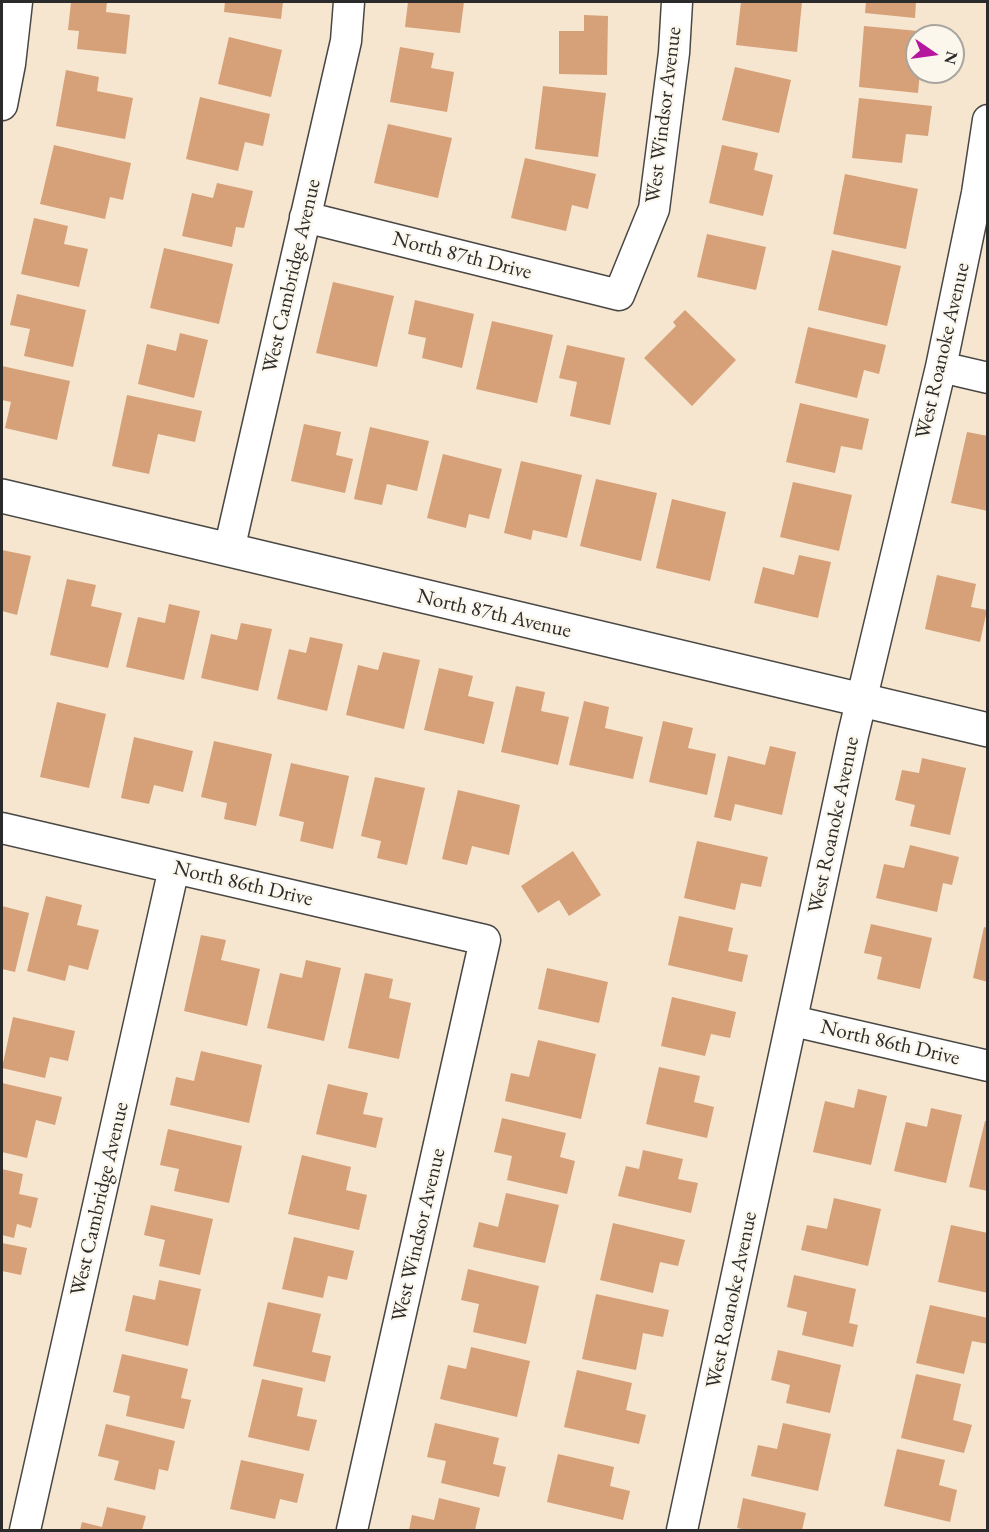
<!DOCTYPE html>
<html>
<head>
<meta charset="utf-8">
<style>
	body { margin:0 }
	#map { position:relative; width:989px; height:1532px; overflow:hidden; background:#f6e6cf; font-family:"EB Garamond",serif }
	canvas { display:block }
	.frame { position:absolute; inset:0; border:3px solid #2b2b2b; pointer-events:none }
	.north { position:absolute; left:905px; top:24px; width:60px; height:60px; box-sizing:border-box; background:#fbf7ec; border:2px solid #a8a59f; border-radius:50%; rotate:103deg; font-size:16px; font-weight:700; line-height:24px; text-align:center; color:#2b2b2b }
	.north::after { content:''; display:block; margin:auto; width:21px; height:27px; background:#b5179e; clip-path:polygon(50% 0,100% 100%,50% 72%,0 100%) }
</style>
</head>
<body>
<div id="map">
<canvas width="989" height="1532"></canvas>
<div class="frame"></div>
<div class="north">N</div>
</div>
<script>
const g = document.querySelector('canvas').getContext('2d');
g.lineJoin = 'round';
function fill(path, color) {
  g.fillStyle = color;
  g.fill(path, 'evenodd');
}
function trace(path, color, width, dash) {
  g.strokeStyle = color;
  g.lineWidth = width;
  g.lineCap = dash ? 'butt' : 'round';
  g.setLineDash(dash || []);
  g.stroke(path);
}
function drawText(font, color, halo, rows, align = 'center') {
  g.font = font + ' "EB Garamond",serif';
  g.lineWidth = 4.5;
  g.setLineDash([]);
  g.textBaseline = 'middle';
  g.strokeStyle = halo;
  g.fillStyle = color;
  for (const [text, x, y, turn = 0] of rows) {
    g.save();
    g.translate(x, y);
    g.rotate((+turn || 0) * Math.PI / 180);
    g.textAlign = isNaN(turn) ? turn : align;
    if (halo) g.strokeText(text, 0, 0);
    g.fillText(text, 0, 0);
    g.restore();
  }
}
const building = new Path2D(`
	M71 2H107L106 12 130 15 126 54 77 49 79 31 68 30Z
	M225 2H283L281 19 224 12Z
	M408 2H464L460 33 405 27Z
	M741 2H802L797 52 736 45Z
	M866 2H916L915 18 865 13Z
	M584 15 608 16 607 75 559 74V31H584Z
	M864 26 940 33 939 36H917V72H920L918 93 859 87Z
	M229 37 282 50 271 97 218 84Z
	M400 47 434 53 431 68 454 72 447 112 390 102Z
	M735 67 791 80 779 133 722 120Z
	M66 70 99 77 97 91 133 98 125 139 56 126Z
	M543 86 606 93 598 157 535 149Z
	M200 97 270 114 263 146 245 142 238 171 186 159Z
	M859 98 932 106 928 136 906 134 902 163 852 158Z
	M388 124 452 138 438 198 374 183Z
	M54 145 131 163 123 200 110 197 105 219 40 204Z
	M722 145 758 153 754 170 773 175 763 216 709 203Z
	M525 158 596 174 588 209 572 205 566 231 511 218Z
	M845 174 918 189 906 249 833 234Z
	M217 183 253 191 244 228 236 227 232 247 182 236 192 193 213 198Z
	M34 218 68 226 64 244 88 249 79 287 21 274Z
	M707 234 766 247 756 290 697 277Z
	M164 248 233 264 219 324 150 308Z
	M832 250 901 266 887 326 818 310Z
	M333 282 394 296 377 367 316 353Z
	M17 294 86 310 73 367 24 356 30 329 10 325Z
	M415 300 474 314 462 368 422 358 426 338 408 334Z
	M685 310 736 360 692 406 644 358 676 326 673 322Z
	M492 321 553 335 537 403 476 389Z
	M808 327 886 345 879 374 864 370 857 398 795 383Z
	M180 333 208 340 194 398 138 384 147 344 176 351Z
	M567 345 625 358 610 425 570 416 577 382 559 378Z
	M2 366 70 381 57 440 5 428 11 402 2 400Z
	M127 395 202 411 195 442 158 434 149 474 112 466Z
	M800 403 869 419 862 450 841 446 835 473 786 462Z
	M304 424 341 432 336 455 353 459 345 493 291 481Z
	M370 427 429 441 417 491 387 484 382 505 354 499Z
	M967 432 988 436V511L951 503Z
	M443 454 502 469 489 519 469 514 466 528 427 518Z
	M521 461 582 475 567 538 533 530 531 540 504 533Z
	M596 479 657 493 641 561 580 546Z
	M793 482 852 495 839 551 780 537Z
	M672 499 726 512 710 581 656 568Z
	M2 550 31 556 17 615 2 611Z
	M799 555 831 562 818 618 754 603 763 567 794 575Z
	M937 575 976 584 971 607 987 610 980 642 925 629Z
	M67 579 96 585 91 606 122 613 108 668 50 655Z
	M169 604 200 611 184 680 126 667 138 617 165 623Z
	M241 623 272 629 258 691 201 678 211 634 237 640Z
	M310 637 343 644 327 711 277 699 289 649 306 653Z
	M383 652 420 660 404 729 346 715 358 665 378 670Z
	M439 668 473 676 468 696 494 702 484 744 424 730Z
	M516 686 545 692 541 711 569 717 558 765 501 752Z
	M584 701 609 707 605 728 643 737 633 779 569 765Z
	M57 702 106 714 89 788 40 777Z
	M663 721 693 728 688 748 716 754 707 795 649 782Z
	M134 737 193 751 183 792 154 785 149 804 121 798Z
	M214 741 272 754 256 826 224 819 227 803 201 797Z
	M770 746 796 752 782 815 735 804 731 821 714 817 728 756 765 765Z
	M922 758 966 768 950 835 910 826 915 805 895 800 902 770 919 773Z
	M291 763 349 776 333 849 300 841 304 822 279 816Z
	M375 777 425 788 407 865 377 858 381 841 361 836Z
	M458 790 520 805 509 855 472 846 467 865 442 859Z
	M697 841 768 857 761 887 741 883 735 910 684 898Z
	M910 845 959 857 952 885 943 883 937 912 876 898 884 864 904 868Z
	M573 851 601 895 569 916 559 900 538 913 521 886Z
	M46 896 82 905 77 925 99 930 88 970 69 965 65 981 27 971Z
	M2 906 29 913 15 972 2 969Z
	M679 916 733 928 728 951 748 955 742 982 668 965Z
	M871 924 932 938 920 989 877 979 882 957 864 953Z
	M984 927 988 928V982L973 978Z
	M201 935 226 940 221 960 260 969 247 1026 184 1011Z
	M306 960 341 968 324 1041 267 1028 280 973 302 978Z
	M547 968 608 982 599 1023 538 1009Z
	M365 973 393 979 389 998 411 1003 399 1059 348 1048Z
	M672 997 736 1012 730 1038 711 1034 705 1056 661 1046Z
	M13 1017 75 1031 68 1061 50 1057 45 1078 2 1068Z
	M538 1040 596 1054 581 1119 505 1101 511 1073 529 1077Z
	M201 1051 262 1065 249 1123 170 1105 176 1077 194 1081Z
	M659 1067 700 1076 694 1102 714 1107 707 1138 646 1124Z
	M2 1083 62 1097 55 1125 36 1120 27 1158 2 1152Z
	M328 1084 368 1093 363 1114 383 1118 376 1148 316 1134Z
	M858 1089 887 1096 871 1165 813 1152 825 1101 854 1108Z
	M931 1108 962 1115 946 1183 894 1171 906 1122 927 1127Z
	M502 1118 566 1133 560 1157 575 1161 567 1194 507 1180 512 1156 494 1152Z
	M985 1121H988V1191L969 1187Z
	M168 1129 242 1146 229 1203 174 1191 179 1169 160 1165Z
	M643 1150 683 1159 678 1179 698 1183 691 1213 618 1196 626 1166 639 1169Z
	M302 1155 351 1167 346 1190 367 1195 359 1230 288 1214Z
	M2 1169 23 1174 19 1194 38 1198 31 1228 17 1224 14 1238 2 1235Z
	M506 1193 559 1205 545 1263 473 1247 479 1222 498 1227Z
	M834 1198 881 1209 868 1266 801 1250 807 1225 827 1229Z
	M151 1205 213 1219 200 1275 159 1266 165 1240 144 1235Z
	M613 1223 685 1240 678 1266 660 1262 653 1293 600 1280Z
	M951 1225 988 1233V1293L938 1282Z
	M294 1237 354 1251 347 1280 328 1276 323 1298 282 1289Z
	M2 1243 27 1248 21 1275 2 1271Z
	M468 1269 539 1286 526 1344 473 1332 479 1304 461 1300Z
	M794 1275 856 1289 849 1323 858 1325 853 1347 802 1335 807 1312 787 1307Z
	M159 1280 201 1289 188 1346 125 1331 133 1295 155 1300Z
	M596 1294 669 1310 663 1337 643 1333 636 1370 582 1359Z
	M268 1302 321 1314 312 1352 331 1356 325 1382 253 1366Z
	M930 1305 988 1318V1344L972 1341 964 1374 916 1363Z
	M471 1347 530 1361 517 1417 440 1399 448 1365 466 1369Z
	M778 1350 841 1365 830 1413 786 1403 790 1385 771 1380Z
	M122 1354 188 1369 181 1398 191 1400 184 1429 126 1416 130 1396 113 1392Z
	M577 1370 632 1383 626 1410 646 1415 639 1444 564 1427Z
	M916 1374 961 1384 953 1420 972 1425 964 1453 901 1438Z
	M262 1379 303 1388 297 1416 317 1420 309 1451 248 1437Z
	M435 1423 499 1438 493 1464 506 1467 499 1497 441 1483 446 1461 427 1457Z
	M783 1423 831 1434 818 1491 751 1476 758 1445 777 1449Z
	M106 1424 175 1441 168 1471 159 1469 155 1490 114 1480 119 1461 98 1456Z
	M897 1449 945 1460 939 1485 957 1490 950 1522 884 1506Z
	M558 1454 614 1467 610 1486 630 1491 623 1520 547 1502Z
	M241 1460 304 1474 297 1503 280 1499 275 1519 230 1509Z
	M439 1498 480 1508 475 1530H409L412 1515 434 1520Z
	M743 1498 806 1513 802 1530H747L737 1528Z
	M107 1507 146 1516 142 1530H80L82 1522 102 1527Z`);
const minor = new Path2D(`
	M2 105 10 64 17 2
	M305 217 619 295 654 209 674 53 677 2
	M941 367 988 378
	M229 550 346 41 349 2
	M2 828 485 940 352 1530
	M793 1021 988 1066
	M25 1530 174 868
	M682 1530 853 735 941 367 977 193 988 120`);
const tertiary = new Path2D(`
	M2 496 988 730`);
const streetNames = [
	["West Windsor Avenue",664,115,-83],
	["North 87th Drive",462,256,14],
	["West Cambridge Avenue",292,276,-77],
	["West Roanoke Avenue",943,351,-77],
	["North 87th Avenue",494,614,13],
	["West Roanoke Avenue",834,825,-78],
	["North 86th Drive",243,884,13],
	["North 86th Drive",890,1043,13],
	["West Cambridge Avenue",100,1199,-77],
	["West Windsor Avenue",419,1235,-77],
	["West Roanoke Avenue",732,1300,-78]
];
fill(building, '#d6a079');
trace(minor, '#494744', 33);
trace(tertiary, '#494744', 36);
trace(minor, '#fff', 30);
trace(tertiary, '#fff', 33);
drawText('21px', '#2b2b2b', '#fbf7ec', streetNames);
</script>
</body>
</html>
